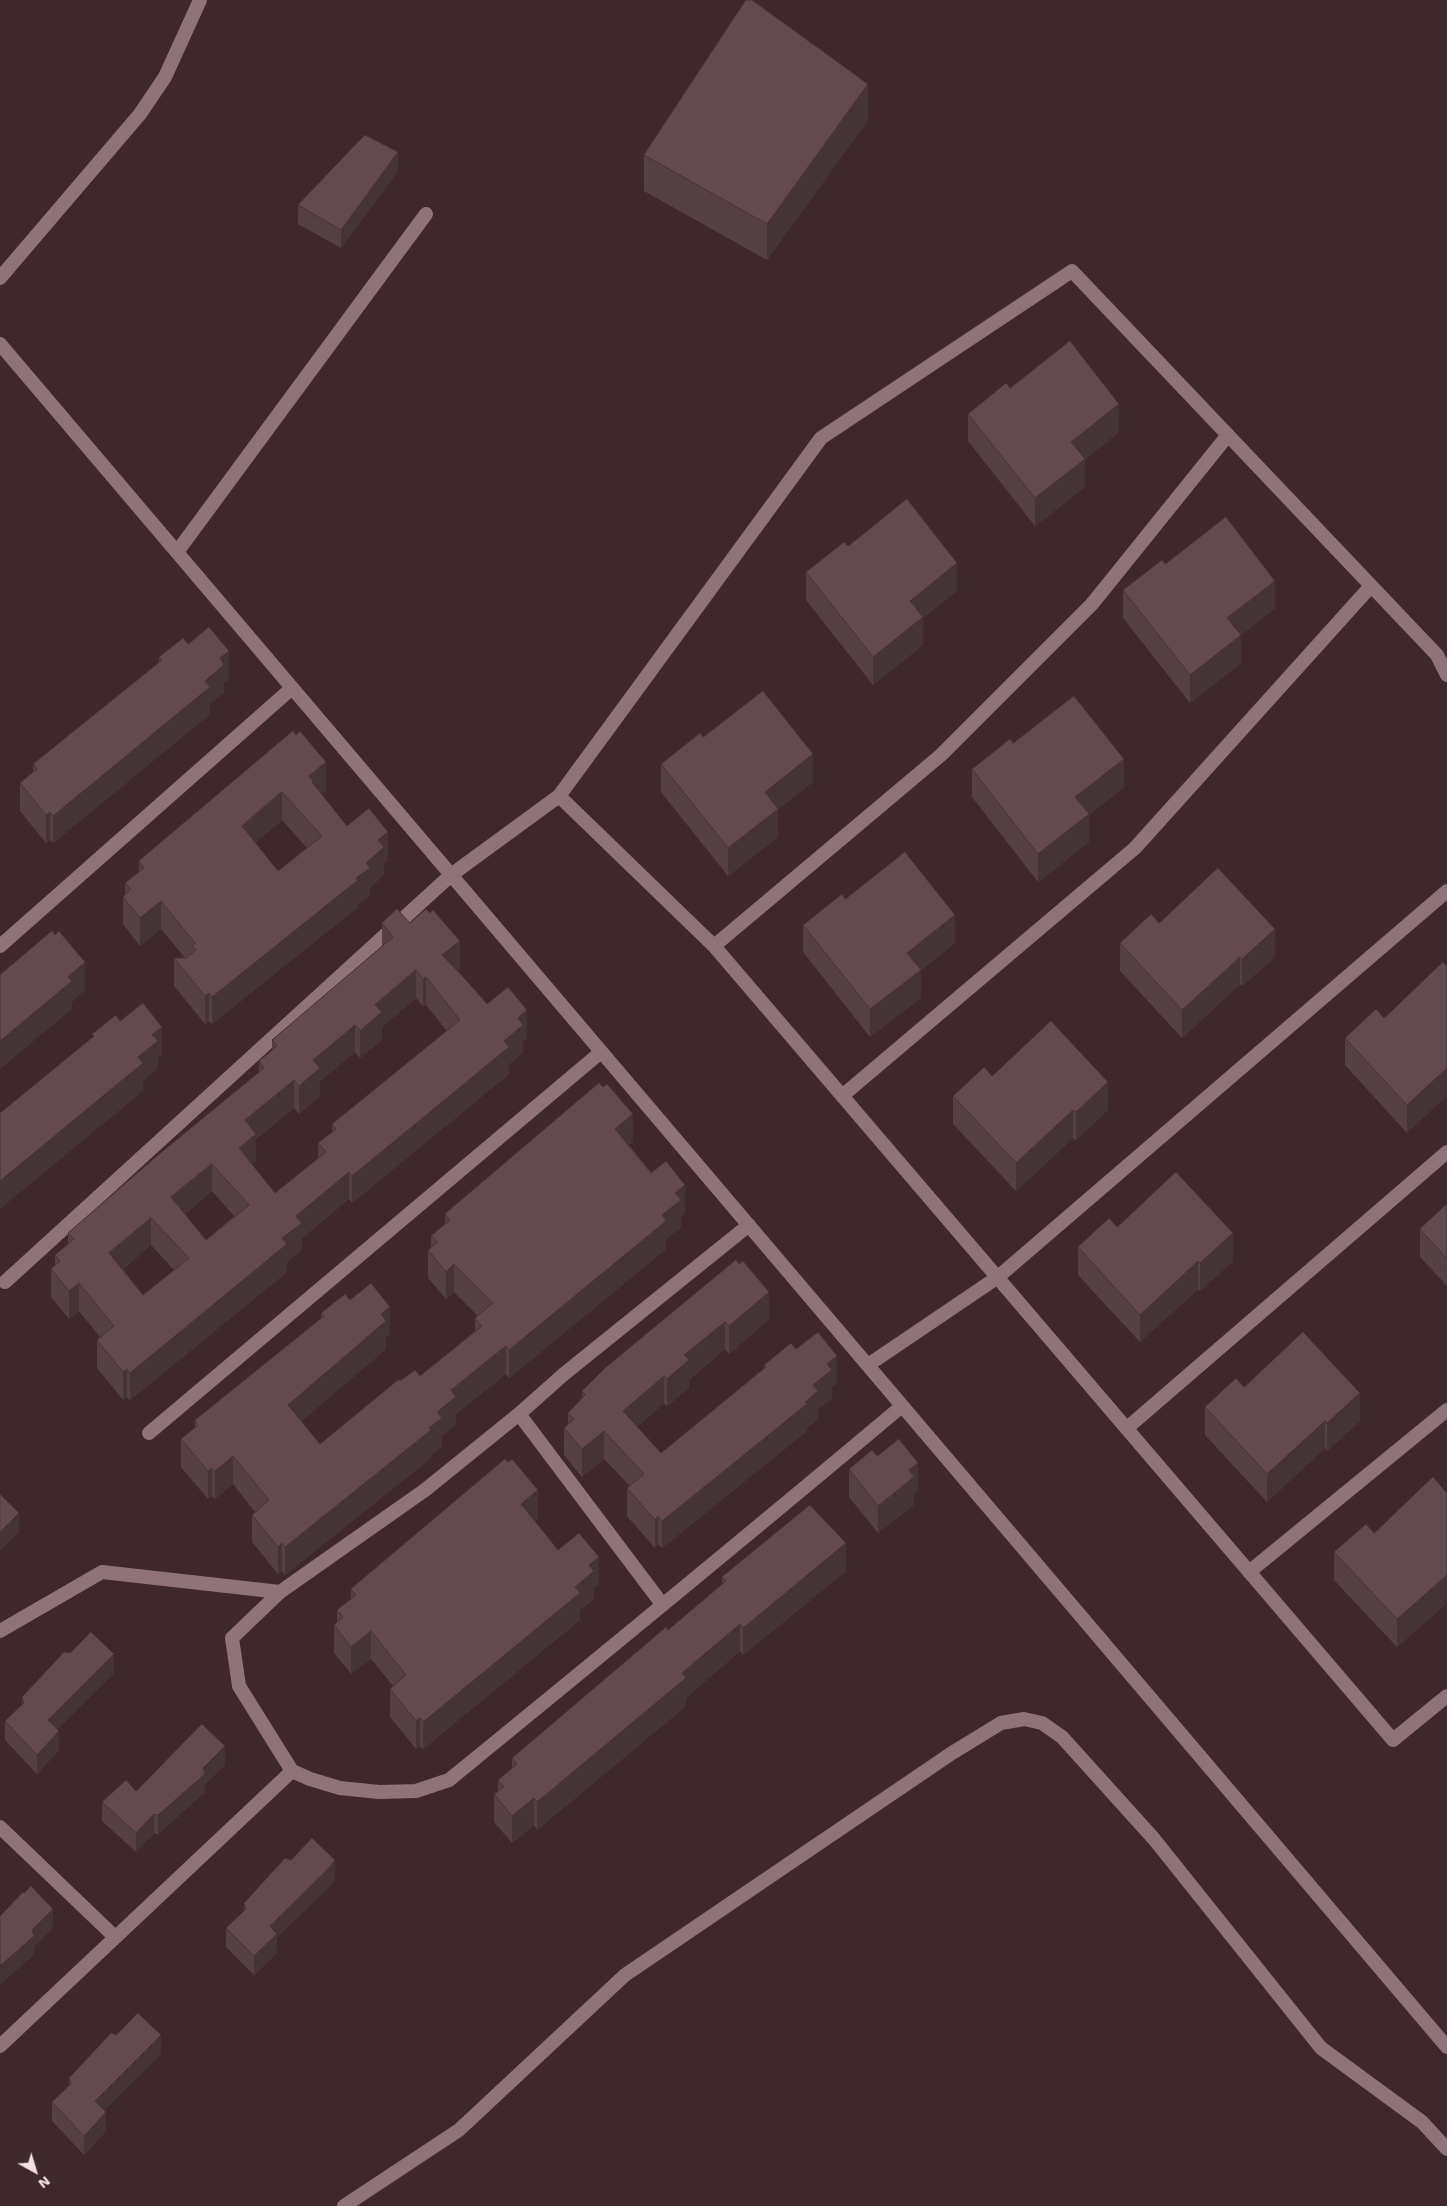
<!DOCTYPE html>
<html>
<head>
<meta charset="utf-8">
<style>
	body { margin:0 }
	#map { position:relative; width:1447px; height:2206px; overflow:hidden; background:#3e282c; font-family:"Work Sans",sans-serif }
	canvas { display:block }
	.north { position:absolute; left:10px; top:2146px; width:50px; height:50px; -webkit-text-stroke:4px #3e282c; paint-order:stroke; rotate:141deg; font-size:14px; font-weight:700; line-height:20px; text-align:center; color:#f0e0e3 }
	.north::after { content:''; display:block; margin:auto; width:18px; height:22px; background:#f0e0e3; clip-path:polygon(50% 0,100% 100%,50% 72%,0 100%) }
</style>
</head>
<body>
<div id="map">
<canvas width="1447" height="2206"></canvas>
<div class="north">N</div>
</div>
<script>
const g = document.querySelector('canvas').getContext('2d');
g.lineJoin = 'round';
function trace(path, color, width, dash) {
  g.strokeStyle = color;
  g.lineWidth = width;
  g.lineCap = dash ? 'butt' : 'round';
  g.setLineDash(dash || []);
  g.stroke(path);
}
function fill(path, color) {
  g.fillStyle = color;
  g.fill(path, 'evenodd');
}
const service = new Path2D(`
	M0 278 140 114 165 77 200 0
	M0 344 1447 2047
	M177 552 426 214
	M559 796 714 946 1393 1740 1447 1696
	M0 946 292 688
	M714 946 941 755 1092 604 1228 435
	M842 1096 1135 848 1371 586
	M749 1225 564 1374 519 1414 425 1490 280 1592 232 1638 239 1686 292 1771 310 1779 340 1788 379 1792 416 1791 449 1780C601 1656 752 1532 902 1406
	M5 1282 451 875 559 796 821 438 1072 271 1437 655 1447 675
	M868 1365 998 1277 1447 891
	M519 1414 662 1604
	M1127 1428 1447 1152
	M149 1433 601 1052
	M1249 1572 1447 1410
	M0 1631 102 1572 280 1592
	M0 1827 115 1937
	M0 2046 292 1771
	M344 2206 459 2130 625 1975 952 1753 1001 1723 1024 1719 1042 1723 1062 1737 1154 1839 1321 2048 1422 2122 1447 2149`);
const wall = new Path2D(`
	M868 120 767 260 644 191V155Z
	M398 171 341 248 298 224V205Z
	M1010 388 1119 432 1085 459V487L1035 526 968 441V414Z
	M848 546 957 591 923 618V645L873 685 806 600V572Z
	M1165 564 1275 608 1241 635V663L1190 703 1123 618V590Z
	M188 644 229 679 224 682V693L210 704V714L53 843 50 840 46 843 20 811V783L33 772V764L159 662V657Z
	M293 731 326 790 321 794 347 826 388 859 384 863V874L370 888V896L358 904V907L212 1024 209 1021 205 1024 174 986V958H185L161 929 140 946 123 924V897L125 894V883L139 872V861ZM282 820 307 848 278 871 255 843Z
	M703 737 813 782 778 809V837L728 876 661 792V764Z
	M1013 743 1124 787 1089 815V842L1038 882 972 797V769Z
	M845 899 955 943 921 970V998L870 1037 803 952V925Z
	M382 923H410L460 968 457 970 487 1004 527 1038 523 1041V1053L509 1064V1074L352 1203 349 1199 302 1238V1250L287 1262V1272L130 1400 127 1397 123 1400 97 1368V1340L100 1337 79 1311 69 1319 51 1297V1269L55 1265V1255L68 1244V1233L259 1073V1061L272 1051V1040L382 946ZM416 998 423 1006 426 1005 447 1031 332 1124V1132L318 1143V1158L275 1193 252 1164 256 1161V1139L294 1108 299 1114 320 1096V1081L355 1052 360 1058 382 1040V1027ZM212 1191 234 1216 206 1240 185 1214ZM151 1245 174 1270 143 1295 123 1269Z
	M1159 923 1275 957 1242 986 1240 984 1182 1038 1120 971V943Z
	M1447 966 1407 1133 1345 1065V1038L1384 1018Z
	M992 1076 1108 1110 1076 1140 1073 1138 1016 1191 953 1124V1096Z
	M633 1142 629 1145 685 1213 681 1216V1227L666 1239V1249L509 1378 506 1374 502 1377 456 1414V1424L442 1436V1446L431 1455V1458L285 1575 282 1571 278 1574 252 1542V1515L255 1512 233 1484 215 1499 212 1496 208 1499 181 1467V1439L195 1428V1420L321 1318V1313L350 1300 390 1334 386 1337V1349L301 1421 320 1444 400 1381 420 1376 475 1331V1318L478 1316 454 1292 446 1299 428 1278V1250L431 1247V1236L445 1224V1214Z
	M1447 1204V1286L1420 1257V1229Z
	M1117 1227 1233 1261 1200 1291 1198 1289 1140 1342 1078 1275V1247Z
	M736 1260 769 1319 729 1354 725 1349 689 1380V1388L667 1406 664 1403 637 1427 661 1453 764 1368V1365L796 1349 837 1383 832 1387V1398L818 1409V1419L807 1428V1431L662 1548 658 1544 655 1548 627 1516V1488L630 1486 604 1459 582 1477 564 1455V1428L568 1424V1413L582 1399V1391Z
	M1244 1387 1360 1421 1327 1451 1325 1448 1267 1502 1205 1435V1407Z
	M877 1456 918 1491 914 1494V1505L878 1533 849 1497V1469Z
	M1447 1493V1603L1397 1647 1334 1580V1552L1374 1533Z
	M538 1518 535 1521 558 1550 599 1585 594 1588V1599L580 1610V1620L423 1749 420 1746 416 1749 390 1717V1689L393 1686 371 1659 351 1674 334 1653V1625L337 1622V1610L351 1599V1589Z
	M846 1571 743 1655 740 1651 686 1698V1706L537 1830 534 1825 512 1843 494 1822V1794L498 1791V1780L512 1769V1758L668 1630 722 1584V1577Z
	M114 1673 57 1729 59 1750 37 1774 5 1740V1721L22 1704V1697Z
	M225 1765 205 1784V1792L158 1834 154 1833 136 1852 102 1821V1802L136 1791Z
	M335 1879 329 1887 277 1937V1953L254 1975 226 1947V1928L244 1911V1903Z
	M161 2054 104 2110 106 2131 84 2155 52 2121V2102L69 2085V2078Z`);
const shadedWall = new Path2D(`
	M868 84V120L767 260V224Z
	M398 152V171L341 248V230Z
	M1119 404V432L1071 470V442Z
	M1085 459V487L1035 526V498Z
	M957 563V591L923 618V645L873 685V657L910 601Z
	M1275 581V608L1227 646V618Z
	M1241 635V663L1190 703V675Z
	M229 651V679L224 682V693L210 704V714L53 843V816L205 681 220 658Z
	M813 754V782L765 819V792Z
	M1124 759V787L1089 815V842L1038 882V854L1075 797Z
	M326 762V790L313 801 309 776Z
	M282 792V820L242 854V826Z
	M778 809V837L728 876V848Z
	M50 812V840L46 843V815Z
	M388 832V859L384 863V874L370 888V896L358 904V907L212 1024V997L356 878 366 863 378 840Z
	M161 901V929L140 946V918Z
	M955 915V943L907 980V953Z
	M1275 929V957L1242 986V959Z
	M460 941V968L442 983V955Z
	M1240 957V984L1182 1038V1010Z
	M85 962V990L72 1002V1009L0 1069V1041L68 977Z
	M416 970V998L382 1027V1040L360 1058V1031L375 1005Z
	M921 970V998L870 1037V1009Z
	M426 977V1005L423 1006V979Z
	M209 993V1021L205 1024V996Z
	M527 1010V1038L523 1041V1053L509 1064V1074L352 1203V1176L518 1018Z
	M355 1025V1052L320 1081V1096L299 1114V1086L313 1060Z
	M162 1027V1055L158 1058V1069L143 1081V1091L0 1209V1181L138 1057 152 1035Z
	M1447 1068V1096L1407 1133V1105Z
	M294 1080V1108L256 1139V1161L239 1176V1148L245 1120Z
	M1108 1082V1110L1076 1140V1112Z
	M1073 1110V1138L1016 1191V1163Z
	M633 1114V1142L615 1157V1129Z
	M212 1164V1191L171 1225V1197Z
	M349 1172V1199L302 1238V1250L287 1262V1272L130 1400V1373L282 1238 296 1216Z
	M685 1185V1213L681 1216V1227L666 1239V1249L509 1378V1350L675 1193Z
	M151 1218V1245L109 1281V1253Z
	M1233 1233V1261L1200 1291V1263Z
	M1198 1261V1289L1140 1342V1315Z
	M454 1264V1292L446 1299V1272Z
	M79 1283V1311L69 1319V1291Z
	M769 1292V1319L729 1354V1326Z
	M390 1307V1334L386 1337V1349L288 1433V1405L381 1314Z
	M725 1322V1349L689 1380V1388L667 1406V1379L684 1355Z
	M506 1346V1374L456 1414V1424L442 1436V1446L431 1455V1458L285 1575V1547L429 1428 437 1412 451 1390Z
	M837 1356V1383L832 1387V1398L818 1409V1419L807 1428V1431L662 1548V1521L805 1402 813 1385 827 1364Z
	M127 1369V1397L123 1400V1372Z
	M664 1376V1403L623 1439V1411Z
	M1360 1393V1421L1327 1451V1423Z
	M1325 1421V1448L1267 1502V1474Z
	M604 1431V1459L582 1477V1449Z
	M233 1456V1484L215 1499V1471Z
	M918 1463V1491L914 1494V1505L878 1533V1506L909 1470Z
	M212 1468V1496L208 1499V1471Z
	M538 1490V1518L521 1531V1504Z
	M19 1513V1532L0 1551V1532Z
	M658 1516V1544L655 1548V1520Z
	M282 1543V1571L278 1574V1547Z
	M846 1543V1571L743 1655V1628Z
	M599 1557V1585L594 1588V1599L580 1610V1620L423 1749V1722L589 1565Z
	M1447 1575V1603L1397 1647V1619Z
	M740 1624V1651L686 1698V1706L537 1830V1802L682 1673Z
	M371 1631V1659L351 1674V1647Z
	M114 1654V1673L48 1739V1720Z
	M420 1718V1746L416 1749V1721Z
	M59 1731V1750L37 1774V1755Z
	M225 1746V1765L205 1784V1792L158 1834V1815L203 1768Z
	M534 1798V1825L512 1843V1816Z
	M154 1814V1833L136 1852V1833Z
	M335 1860V1879L329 1887 277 1937V1953L254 1975V1956L270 1926Z
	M53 1909V1928L34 1947V1955L0 1985V1966L32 1930Z
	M161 2035V2054L95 2120V2101Z
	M106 2112V2131L84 2155V2136Z`);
const building = new Path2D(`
	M746 0H752L868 84 767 224 644 155Z
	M365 135 398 152 341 230 298 205Z
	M1070 341 1119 404 1071 442 1085 459 1035 498 968 414 1006 383 1010 388Z
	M907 499 957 563 910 601 923 617 873 657 806 572 844 542 848 546Z
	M1226 517 1275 581 1227 618 1241 635 1190 675 1123 590 1162 560 1165 564Z
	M209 627 229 651 220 658 224 665 205 681 210 687 53 816 50 812 46 815 20 783 37 769 33 764 162 660 159 657 183 638 188 644Z
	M763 691 813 754 765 792 778 809 728 848 661 764 700 733 703 737Z
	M1074 696 1124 759 1075 797 1089 814 1038 854 972 769 1010 739 1013 743Z
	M293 731 296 735 300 731 326 762 309 776 313 781 312 782 347 826 369 808 388 832 378 840 384 847 366 863 370 868 356 878 358 880 212 997 209 993 205 996 174 958H186L196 950 192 946 195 943 161 901 140 918 123 897 131 889 125 883 144 868 139 861ZM282 792 322 836 278 871 242 826Z
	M905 852 955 915 907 953 921 970 870 1009 803 925 842 894 845 899Z
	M1218 868 1275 929 1242 959 1240 957 1182 1010 1120 943 1151 914 1159 923Z
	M397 909 410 923 426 909 430 913 433 910 460 941 442 955 467 981 487 1004 508 987 527 1010 518 1018 523 1025 504 1041 509 1047 352 1176 349 1172 296 1216 302 1223 282 1238 287 1244 130 1373 127 1369 123 1372 97 1340 114 1326 79 1283 69 1291 51 1269 60 1261 55 1255 74 1239 68 1233 158 1155 264 1068 259 1061 277 1046 272 1040 393 937 382 923ZM416 970 423 979 426 977 460 1020 332 1124 336 1129 318 1143 326 1152 275 1193 239 1148 256 1134 245 1120 294 1080 299 1086 320 1068 313 1060 355 1025 360 1031 382 1012 375 1005ZM212 1164 249 1205 206 1240 171 1197ZM151 1218 189 1258 143 1295 109 1253Z
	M52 931 55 935 59 931 85 962 68 977 72 981 0 1041V975Z
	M1443 962 1447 966V1068L1407 1105 1345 1038 1376 1009 1384 1018Z
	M143 1003 162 1027 152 1035 158 1041 138 1057 143 1063 0 1181V1113L94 1036 92 1034 116 1015 120 1021Z
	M1051 1021 1108 1082 1076 1112 1073 1110 1016 1163 953 1096 984 1067 992 1076Z
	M599 1083 603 1087 607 1084 633 1114 615 1129 651 1173 666 1161 685 1185 675 1193 681 1200 662 1215 666 1221 509 1350 506 1346 502 1349 451 1390 456 1397 437 1412 442 1418 429 1428 431 1430 285 1547 282 1543 278 1547 252 1515 269 1500 233 1456 215 1471 212 1468 208 1471 181 1439 198 1425 195 1420 324 1316 321 1313 345 1294 350 1300 371 1283 390 1307 381 1314 386 1321 288 1405 320 1444 399 1379 400 1381 415 1370 420 1376 482 1326 475 1318 493 1303 454 1264 446 1272 428 1250 438 1242 431 1236 450 1220 445 1214Z
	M1176 1172 1233 1233 1200 1263 1198 1261 1140 1315 1078 1247 1109 1218 1117 1227Z
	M1447 1204V1259L1420 1229Z
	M736 1260 739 1264 743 1261 769 1292 729 1326 725 1322 684 1355 689 1360 667 1379 664 1376 623 1411 661 1453 766 1367 764 1365 791 1343 796 1349 818 1332 837 1356 827 1364 832 1370 813 1385 818 1391 805 1402 807 1404 662 1521 658 1516 655 1520 627 1488 644 1474 604 1431 582 1449 564 1428 574 1419 568 1413 585 1395 582 1391 605 1368Z
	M1303 1332 1360 1393 1327 1423 1325 1421 1267 1474 1205 1407 1236 1378 1244 1387Z
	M899 1439 918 1463 909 1470 914 1477 878 1506 849 1469 872 1450 877 1456Z
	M505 1459 508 1462 512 1459 538 1490 521 1504 558 1550 579 1533 599 1557 589 1565 594 1571 575 1587 580 1593 423 1722 420 1718 416 1721 390 1689 406 1675 371 1631 351 1647 334 1625 343 1617 337 1610 356 1595 351 1589Z
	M1433 1477 1447 1493V1575L1397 1619 1334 1552 1366 1524 1374 1533Z
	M0 1494 19 1513 0 1532Z
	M810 1505 846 1543 743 1628 740 1624 682 1673 686 1678 537 1802 534 1798 512 1816 494 1794 504 1787 498 1780 517 1764 512 1758 666 1627 668 1630 726 1581 722 1577Z
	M91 1632 114 1654 48 1720 59 1731 37 1755 5 1721 24 1703 22 1697 64 1652 70 1653Z
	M202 1724 225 1746 203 1768 205 1774 158 1815 154 1814 136 1833 102 1802 126 1780 136 1791Z
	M312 1838 335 1860 329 1868 270 1926 277 1934 254 1956 226 1928 246 1909 244 1903 285 1858 291 1860Z
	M31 1886 53 1909 32 1930 34 1936 0 1966V1916L23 1892 24 1893Z
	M138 2013 161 2035 95 2101 106 2112 84 2136 52 2102 71 2084 69 2078 111 2033 116 2035Z`);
trace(service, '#8e7378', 14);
fill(wall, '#554044');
fill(shadedWall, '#453437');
fill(building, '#634a4f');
trace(building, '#453437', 1);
</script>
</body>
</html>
